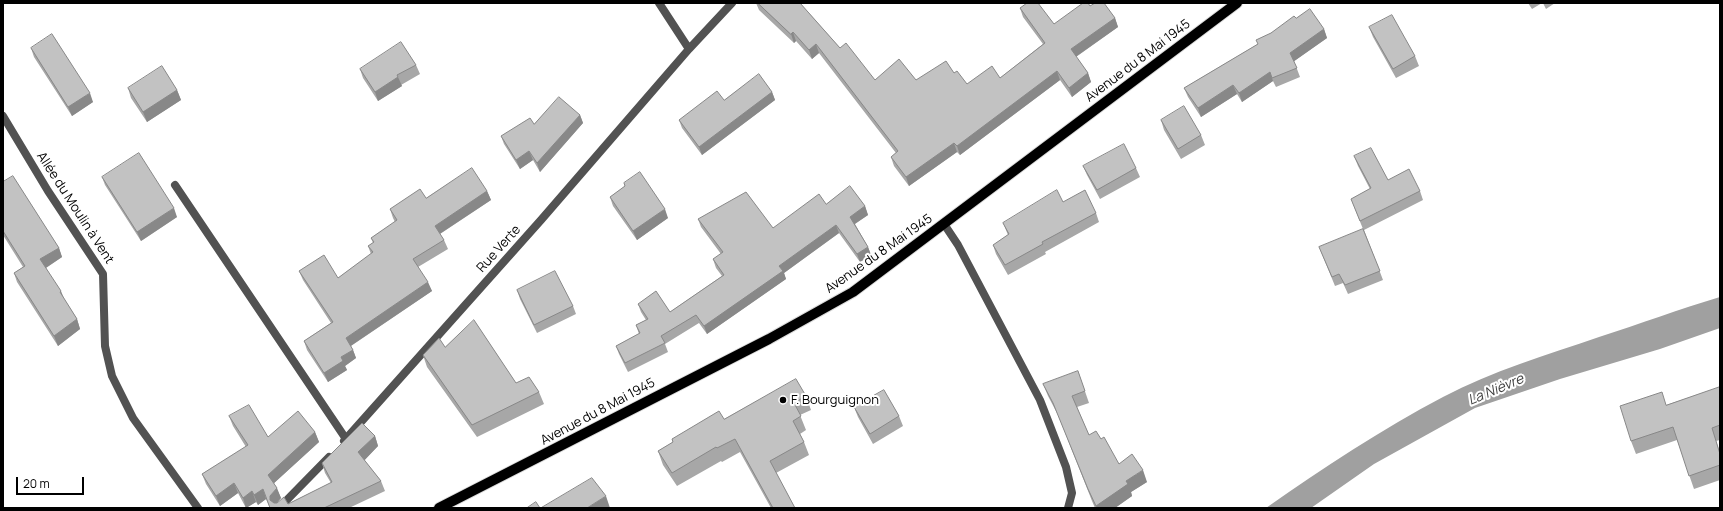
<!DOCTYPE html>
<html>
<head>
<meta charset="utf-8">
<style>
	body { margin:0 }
	#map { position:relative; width:1723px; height:511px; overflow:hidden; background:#fff; font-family:Manrope,sans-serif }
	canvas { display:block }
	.frame { position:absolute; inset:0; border:4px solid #000; pointer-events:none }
	.scale { position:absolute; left:16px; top:477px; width:68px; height:18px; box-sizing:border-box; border:2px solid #000; border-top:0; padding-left:5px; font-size:12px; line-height:14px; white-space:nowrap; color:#000; -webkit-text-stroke:3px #fff; paint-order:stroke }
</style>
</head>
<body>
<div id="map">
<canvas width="1723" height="511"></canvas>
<div class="frame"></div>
<div class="scale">20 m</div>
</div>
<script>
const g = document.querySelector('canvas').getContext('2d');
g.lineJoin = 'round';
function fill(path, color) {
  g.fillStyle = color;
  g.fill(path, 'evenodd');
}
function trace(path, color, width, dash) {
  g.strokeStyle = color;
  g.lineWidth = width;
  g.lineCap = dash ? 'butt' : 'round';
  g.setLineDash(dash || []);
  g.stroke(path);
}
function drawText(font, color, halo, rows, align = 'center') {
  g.font = font + ' Manrope,sans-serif';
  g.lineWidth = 4;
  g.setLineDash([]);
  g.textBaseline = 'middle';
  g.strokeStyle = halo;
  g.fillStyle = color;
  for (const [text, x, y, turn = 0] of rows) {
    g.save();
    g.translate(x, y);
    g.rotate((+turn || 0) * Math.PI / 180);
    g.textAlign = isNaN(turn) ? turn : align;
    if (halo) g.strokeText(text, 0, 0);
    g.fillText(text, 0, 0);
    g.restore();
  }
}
const water = new Path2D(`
	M1720 297V328L1660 349 1560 379 1475 408 1374 464 1311 508H1266C1323 468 1382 429 1443 397 1492 371 1547 355 1599 337 1640 324 1679 309 1720 297Z`);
const lane = new Path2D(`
	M175 185 346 439
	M944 224 958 245 1040 400 1066 467 1072 493 1068 508`);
const street = new Path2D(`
	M659 3 689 49
	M3 116 48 191 103 274 105 346 112 376 133 418 198 508
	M344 441 541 220 689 49 732 3
	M279 508 329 457`);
const primary = new Path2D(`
	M439 508 769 339 853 292 1237 3`);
const wall = new Path2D(`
	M756 3H800L840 48 875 80H916L954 73 967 84 1000 78 1043 44 1023 17 1020 8 1054 24 1090 6 1115 18 1118 27 1076 57 1088 73 1091 82 1072 97 1060 80 960 155 957 152 909 186 894 166 891 157 896 153 819 53 812 59 796 41 794 43 759 10Z
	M1528 3H1542L1532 9Z
	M1543 3H1555L1546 9Z
	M1296 18 1324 29 1327 38 1294 61 1300 77 1276 87 1273 81 1242 102 1237 94 1201 117 1188 97 1184 88 1258 44 1271 33Z
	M1369 27 1415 56 1419 66 1396 78 1373 37Z
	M31 48 93 102 72 116 34 57Z
	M416 65 420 74 401 85 402 86 378 101 363 78 360 69Z
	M128 88 177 90 181 100 147 122 131 98Z
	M772 92 775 100 702 155 682 128 679 120 724 100Z
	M580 115 583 123 540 172 533 160 520 169 504 144 501 136 534 124Z
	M1161 120 1201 135 1205 145 1181 159 1164 130Z
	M1354 156 1388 180 1420 191 1423 200 1364 230 1383 280 1348 294 1343 283 1335 286 1319 247 1363 229 1351 199 1370 189 1358 166Z
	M1083 166 1136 168 1140 177 1100 199 1087 175Z
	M102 177 177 217 141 241 105 185Z
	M3 182 59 248 62 257 46 268 64 299 77 319 80 329 58 346 17 282 14 273 23 267 3 235Z
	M624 183 668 218 637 240 613 206 610 197 625 186Z
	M487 191 491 200 440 234 444 240 448 249 418 267 432 291 351 346 353 350 356 358 345 366 347 370 328 382 307 350 304 341 331 323 303 280 299 271 338 278 371 254 368 246 373 243 371 238 395 222 393 218 390 209 426 198Z
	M1063 202 1096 213 1099 222 1045 252 1046 254 1008 275 996 254 993 245 1008 235 1003 223Z
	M826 204 865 206 868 215 855 224 868 247 871 255 860 262 839 233 784 273 786 279 707 334 699 323 665 344 668 352 628 372 619 354 616 346 639 334 636 325 646 320 641 312 638 304 670 312 722 276 716 268 713 259 721 254 701 227 698 219 773 228Z
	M517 290 573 306 576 314 537 333 520 299Z
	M445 347 516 383 539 392 544 404 477 437 427 367 423 355Z
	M1078 371 1089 403 1077 407 1089 435 1101 439 1119 464 1147 482 1131 492 1132 496 1115 508H1095L1092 501 1058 415 1048 396 1043 384Z
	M1720 387V440L1716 441 1720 452V480L1694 489 1677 440 1636 454 1631 441 1667 405Z
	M806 396 811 410 800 415 806 430 800 434 804 442 809 455 776 473 795 508H771L740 452 722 462 721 461 677 486 663 465 658 451 673 442 672 439 724 419Z
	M854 407 899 416 903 426 873 444 858 417Z
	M229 416 268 437 315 432 319 442 274 483 281 498 277 503 288 504 331 483 325 473 322 463 375 436 378 446 364 460 381 481 385 491 349 508H270L266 499 258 505 256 502 246 508 238 493 220 506 206 484 202 474 246 447 233 426Z`);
const shadedWall = new Path2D(`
	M1115 18 1118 27 1074 58 1071 49Z
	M1324 29 1327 38 1293 62 1290 53Z
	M793 32 796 41 794 43 791 34Z
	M816 44 819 53 812 59 809 50Z
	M1057 71 1060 80 960 155 957 146Z
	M1270 72 1273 81 1242 102 1239 93Z
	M1088 73 1091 82 1072 97 1069 88Z
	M398 77 402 86 378 101 375 92Z
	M1233 85 1237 94 1201 117 1198 108Z
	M177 90 181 100 147 122 143 112Z
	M772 92 775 100 702 155 699 147Z
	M90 93 93 102 72 116 68 107Z
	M580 115 583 123 540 172 537 163Z
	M954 143 957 152 909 186 906 177Z
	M529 151 533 160 520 169 516 160Z
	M487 191 491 200 438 235 435 226Z
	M865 206 868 215 853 225 850 217Z
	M174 208 177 217 141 241 137 232Z
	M665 209 668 218 637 240 633 231Z
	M836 225 839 233 784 273 786 279 707 334 704 326 779 266Z
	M868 247 871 255 860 262 857 254Z
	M59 248 62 257 44 269 40 259Z
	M428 282 432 291 349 347 346 338Z
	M61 291 65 301 60 292Z
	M77 319 80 329 58 346 54 336Z
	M353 350 356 358 345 366 347 370 328 382 324 373 341 357Z
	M315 432 319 442 272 485 268 475Z
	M375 436 378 446 362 463 358 452Z
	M1143 470 1147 482 1131 492 1132 496 1115 508H1097L1096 506 1126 481Z
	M234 483 238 493 220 506 216 496Z
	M277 488 281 498 274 506 270 500V496Z
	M263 489 266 499 258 505 254 495Z
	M252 491 256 502 246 508 243 498Z
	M606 496 610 508H587Z`);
const building = new Path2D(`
	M758 3H800L840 48 846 43 875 80 899 59 916 80 946 61 954 73 957 71 967 84 992 66 1000 78 1045 43 1020 8 1027 3H1038L1054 24 1083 3H1088L1090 6 1095 3H1104L1115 18 1071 49 1088 73 1069 88 1057 71 957 146 954 143 906 177 891 157 898 151 816 44 809 50 793 32 791 34Z
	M1310 9 1324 29 1290 53 1297 68 1272 78 1270 72 1239 93 1233 85 1198 108 1184 88 1258 44 1256 40 1271 33 1294 16 1296 18Z
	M1392 15 1415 56 1393 69 1369 27Z
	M52 34 90 93 68 107 31 48Z
	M401 42 416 65 397 75 398 77 375 92 360 69Z
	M162 66 177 90 143 112 128 88Z
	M759 74 772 92 699 147 679 120 717 91 724 100Z
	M559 97 580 115 537 163 529 151 516 160 501 136 530 118 534 124Z
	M1184 106 1201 135 1178 149 1161 120Z
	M1124 144 1136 168 1097 190 1083 166Z
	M1371 148 1388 180 1409 169 1420 191 1360 221 1351 199 1371 188 1354 156Z
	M139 153 174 208 137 232 102 177Z
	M472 168 487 191 435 226 444 240 413 259 428 282 346 338 353 350 341 357 343 361 324 373 304 341 333 322 299 271 324 255 338 278 373 252 368 246 374 242 371 238 397 220 390 209 420 189 426 198Z
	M640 172 665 209 633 231 610 197 625 186 624 183Z
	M13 176 59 248 40 259 61 291 60 292 77 319 54 336 14 273 25 266 3 231V182Z
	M850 186 865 206 850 217 868 247 857 254 836 225 779 266 783 271 704 326 696 315 661 336 665 343 625 363 616 346 640 333 636 325 648 319 638 304 656 291 670 312 724 275 713 259 723 252 698 219 746 192 773 228 819 194 826 204Z
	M1057 190 1063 202 1085 190 1096 213 1042 242 1043 244 1005 265 993 245 1009 234 1003 223Z
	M1363 229 1380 271 1345 285 1339 274 1332 277 1319 247Z
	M555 271 573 306 534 325 517 290Z
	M474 320 516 383 529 377 539 392 472 425 423 355 439 338 445 347Z
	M1078 371 1085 391 1072 396 1089 435 1096 431 1101 439 1104 437 1119 464 1132 454 1143 470 1126 481 1128 484 1096 506 1088 489 1053 403 1043 384Z
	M796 379 806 396 794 403 801 416 793 421 804 442 770 461 795 508H773L735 439 717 448 716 447 672 473 658 451 673 442 672 439 719 411 724 419Z
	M1720 387V425L1712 428 1720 454V465L1689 476 1673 427 1631 441 1620 406 1662 392 1666 405Z
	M884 390 899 416 870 434 854 407Z
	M249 405 268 437 298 411 315 432 268 475 277 488 270 496V500L274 503H277L284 497 288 504 332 482 322 463 362 423 375 436 358 452 381 481 324 508H270L263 489 254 495 252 491 243 498 234 483 216 496 202 474 248 445 229 416Z
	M592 478 606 496 587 508H541Z
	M536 502 540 508H527Z`);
const markers = [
	[783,400,4,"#000"]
];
const streetNames = [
	["Avenue du 8 Mai 1945",1138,61,-37],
	["Allée du Moulin à Vent",75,208,57],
	["Rue Verte",499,249,-48],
	["Avenue du 8 Mai 1945",879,254,-35],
	["Avenue du 8 Mai 1945",598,412,-28]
];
const poiNames = [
	["F. Bourguignon",791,400]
];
const waterNames = [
	["La Nièvre",1496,390,-23]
];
fill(water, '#a0a0a0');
trace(primary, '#dbdbdb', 12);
trace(lane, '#525252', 8);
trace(street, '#525252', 8);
trace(primary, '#000', 10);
fill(wall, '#a7a7a7');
fill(shadedWall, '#888');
fill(building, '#c2c2c2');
trace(building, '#888', 1);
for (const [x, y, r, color] of markers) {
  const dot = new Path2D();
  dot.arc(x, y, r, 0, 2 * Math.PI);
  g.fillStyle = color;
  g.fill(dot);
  trace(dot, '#fff', 1.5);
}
drawText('13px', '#000', '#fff', streetNames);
drawText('13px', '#000', '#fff', poiNames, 'left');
drawText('italic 14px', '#414141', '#fff', waterNames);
</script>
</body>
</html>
